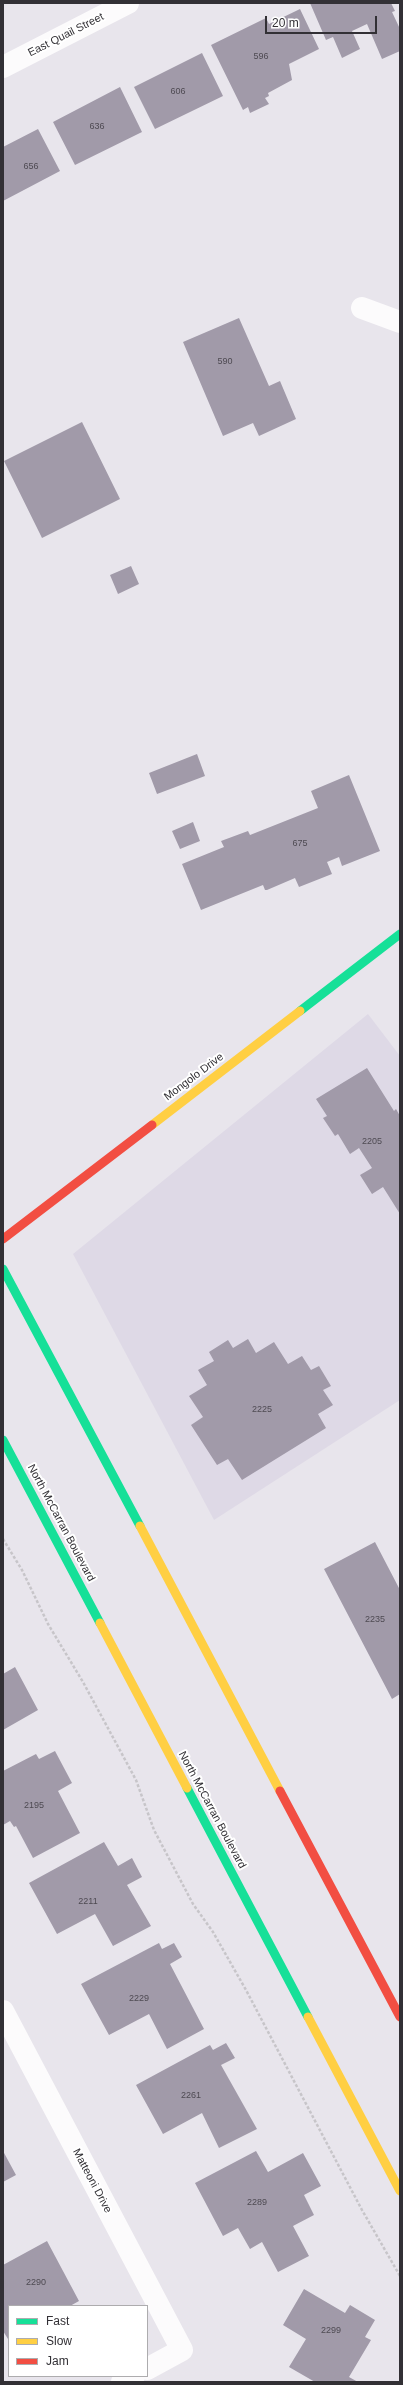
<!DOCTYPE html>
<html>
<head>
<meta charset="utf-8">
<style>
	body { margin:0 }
	#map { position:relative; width:403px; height:2385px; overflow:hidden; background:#e8e5ec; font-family:Helvetica,sans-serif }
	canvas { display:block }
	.frame { position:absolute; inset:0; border:4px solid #323035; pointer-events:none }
	.legend { position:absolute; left:8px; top:2305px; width:140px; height:72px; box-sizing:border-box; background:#fff; border:1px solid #adacae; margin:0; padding:5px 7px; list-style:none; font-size:12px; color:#323035 }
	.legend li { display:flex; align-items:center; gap:8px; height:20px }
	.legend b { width:20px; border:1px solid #adacae }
	.scale { position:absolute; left:265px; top:16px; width:112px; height:18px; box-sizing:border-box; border:2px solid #323035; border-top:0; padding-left:5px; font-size:12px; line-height:14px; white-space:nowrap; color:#323035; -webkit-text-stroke:3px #fff; paint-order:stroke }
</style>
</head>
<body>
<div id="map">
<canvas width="403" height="2385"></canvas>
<div class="frame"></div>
<ul class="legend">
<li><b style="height:5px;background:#16e098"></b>Fast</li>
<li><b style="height:5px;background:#ffcf43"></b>Slow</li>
<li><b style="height:5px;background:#f24e42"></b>Jam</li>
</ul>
<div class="scale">20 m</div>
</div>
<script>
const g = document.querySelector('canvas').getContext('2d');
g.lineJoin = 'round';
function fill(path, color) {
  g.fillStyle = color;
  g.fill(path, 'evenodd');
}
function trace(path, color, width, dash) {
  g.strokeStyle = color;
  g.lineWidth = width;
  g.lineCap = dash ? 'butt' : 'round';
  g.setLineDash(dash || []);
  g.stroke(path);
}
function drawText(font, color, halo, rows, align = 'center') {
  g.font = font + ' Helvetica,sans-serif';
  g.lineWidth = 4;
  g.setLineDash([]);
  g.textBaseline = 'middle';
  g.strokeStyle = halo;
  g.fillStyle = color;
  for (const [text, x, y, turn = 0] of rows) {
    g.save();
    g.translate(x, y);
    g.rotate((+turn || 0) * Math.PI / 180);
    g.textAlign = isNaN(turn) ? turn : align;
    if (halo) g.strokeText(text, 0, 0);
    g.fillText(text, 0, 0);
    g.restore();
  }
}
const built = new Path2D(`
	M368 1014 400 1056V1400L214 1520 73 1254Z`);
const building = new Path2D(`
	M310 3H391L395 11 392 12 400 29V51L382 59 367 24 352 31 360 49 342 58 333 37 326 40Z
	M300 9 319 49 289 64 292 80 268 93 269 96 265 98 269 104 250 113 248 107 243 110 211 45 266 18 269 24Z
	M202 53 223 96 155 129 134 87Z
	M120 87 142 132 75 165 53 122Z
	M38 129 60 171 3 201V147Z
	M239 318 269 386 280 381 296 419 259 436 253 423 223 436 183 342Z
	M82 422 120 499 42 538 4 461Z
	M131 566 139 584 118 594 110 575Z
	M197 754 205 776 157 794 149 773Z
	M349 775 380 851 342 866 339 857 327 862 332 874 299 887 295 878 267 890H265L263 885 201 910 182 864 224 847 221 841 248 831 250 835 318 808 311 791Z
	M193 822 200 841 180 849 172 831Z
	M367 1068 394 1111 396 1109 400 1116V1214L383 1187 372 1194 360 1175 372 1168 359 1148 350 1154 338 1134 335 1136 323 1118 327 1116 316 1099Z
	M248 1339 256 1353 274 1342 288 1364 302 1356 311 1370 319 1366 331 1386 323 1390 333 1405 318 1414 326 1428 242 1480 228 1459 217 1465 191 1425 203 1417 189 1396 207 1385 198 1370 214 1361 209 1352 228 1340 233 1348Z
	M375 1542 400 1590V1694L392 1699 324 1569Z
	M15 1667 38 1710 3 1730V1674Z
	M55 1751 72 1783 58 1791 80 1833 33 1858 16 1826 14 1827 10 1821 3 1825V1771L36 1754 39 1759Z
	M104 1842 118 1866 132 1858 142 1877 127 1885 151 1926 113 1946 95 1914 57 1934 29 1883Z
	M159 1943 162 1949 174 1943 182 1957 170 1964 204 2029 167 2049 149 2014 109 2035 81 1984Z
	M226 2043 235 2058 221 2065 257 2129 219 2148 202 2113 163 2134 136 2085 210 2045 213 2050Z
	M3 2151 16 2175 3 2182Z
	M256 2151 268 2172 303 2153 321 2186 304 2195 314 2215 293 2226 309 2256 278 2272 262 2242 250 2249 238 2228 223 2236 195 2183Z
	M47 2241 79 2301 70 2306H9L8 2339 3 2331V2265Z
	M304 2289 345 2313 350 2305 375 2320 365 2337 371 2340 349 2377 358 2382H315L289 2367 306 2339 283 2325Z`);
const path = new Path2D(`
	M3 1539 22 1570 48 1624 83 1682 136 1780 154 1830 193 1904 213 1932 246 1990 362 2210 400 2276`);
const street = new Path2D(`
	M3 67 128 3
	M362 308 400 322
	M3 2011 182 2350 147 2369
	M122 2382 134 2376`);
const fast = new Path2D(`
	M300 1011 400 934
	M3 1269 140 1526
	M3 1440 100 1623
	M187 1788 308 2017`);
const slow = new Path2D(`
	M152 1125 300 1011
	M140 1526 280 1791
	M100 1623 187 1788
	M308 2017 400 2191`);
const jam = new Path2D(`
	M3 1239 152 1125
	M280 1791 400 2017`);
const numberNames = [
	["596",261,57],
	["606",178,92],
	["636",97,127],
	["656",31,167],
	["590",225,362],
	["675",300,844],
	["2205",372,1142],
	["2225",262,1410],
	["2235",375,1620],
	["2195",34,1806],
	["2211",88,1902],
	["2229",139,1999],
	["2261",191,2096],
	["2289",257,2203],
	["2290",36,2283],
	["2299",331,2331]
];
const streetNames = [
	["East Quail Street",66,35,-27],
	["Mongolo Drive",194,1077,-37],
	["North McCarran Boulevard",61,1523,62],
	["North McCarran Boulevard",212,1810,62],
	["Matteoni Drive",92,2181,62]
];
fill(built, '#ded9e6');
fill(building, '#a19aa9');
trace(path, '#c7c5c9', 2.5, [3, 2]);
trace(street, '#fcfbfc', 22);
trace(fast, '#16e098', 9);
trace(slow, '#ffcf43', 9);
trace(jam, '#f24e42', 9);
drawText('9px', '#4e4a52', null, numberNames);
drawText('11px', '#323035', '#fff', streetNames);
</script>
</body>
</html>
